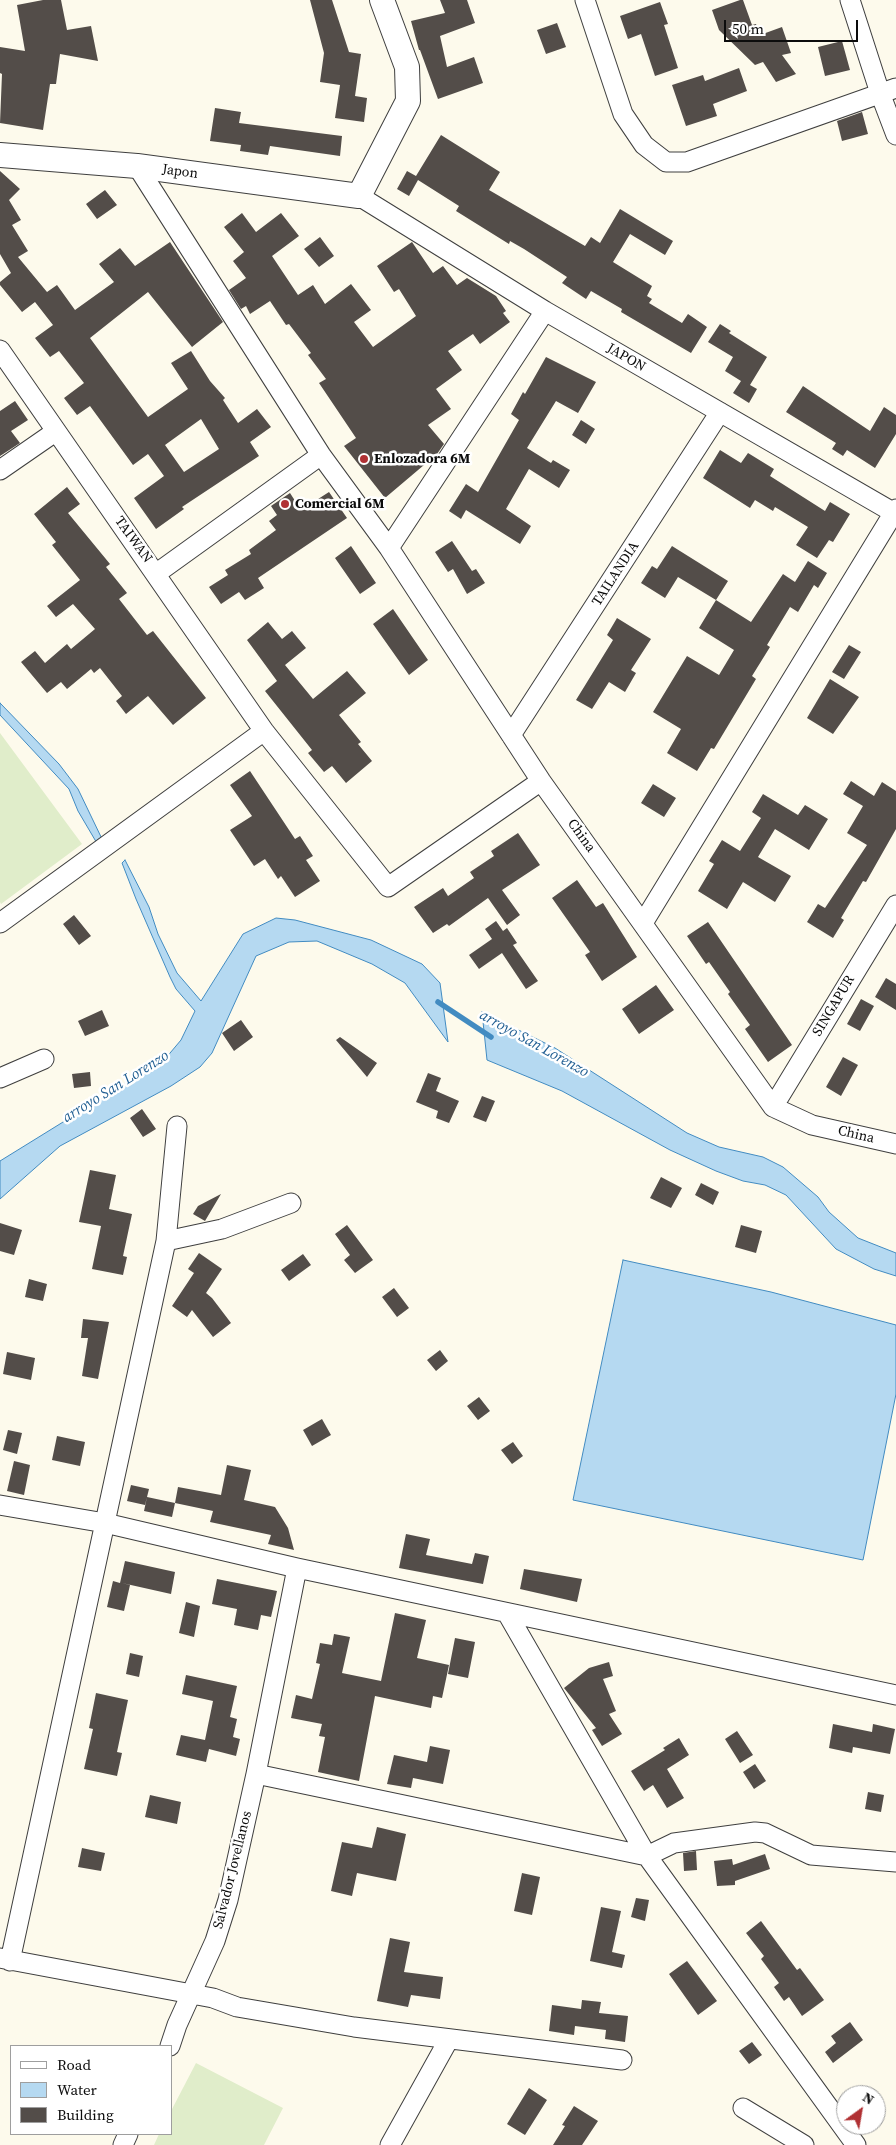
<!DOCTYPE html>
<html>
<head>
<meta charset="utf-8">
<style>
  body { margin:0 }
  #map { position:relative; width:896px; height:2145px; overflow:hidden; background:#fdfaec; font-family:"Source Serif 4",serif }
  canvas { display:block }
  .legend { position:absolute; left:10px; top:2045px; width:162px; height:90px; box-sizing:border-box; background:#fff; border:1px solid #9e9e9e; margin:0; padding:6px 9px; list-style:none; font-size:15px; color:#0c0c0c }
  .legend li { display:flex; align-items:center; gap:10px; height:25px }
  .legend b { width:25px; border:1px solid #9e9e9e }
  .north { position:absolute; left:836px; top:2085px; width:50px; height:50px; box-sizing:border-box; background:#fff; border:1px solid #9e9e9e; border-radius:50%; rotate:32deg; font-size:14px; font-weight:700; line-height:20px; text-align:center; color:#0c0c0c }
  .north::after { content:''; display:block; margin:auto; width:18px; height:22px; background:#b03033; clip-path:polygon(50% 0,100% 100%,50% 72%,0 100%) }
  .scale { position:absolute; left:724px; top:20px; width:134px; height:22px; box-sizing:border-box; border:2px solid #0c0c0c; border-top:0; padding-left:6px; font-size:15px; line-height:18px; white-space:nowrap; color:#0c0c0c; -webkit-text-stroke:4px #fff; paint-order:stroke }
</style>
</head>
<body>
<div id="map">
<canvas width="896" height="2145"></canvas>
<ul class="legend">
<li><b style="height:6px;background:#fff"></b>Road</li>
<li><b style="height:14px;background:#b5d9f1"></b>Water</li>
<li><b style="height:14px;background:#534d49"></b>Building</li>
</ul>
<div class="north">N</div>
<div class="scale">50 m</div>
</div>
<script>
const g = document.querySelector('canvas').getContext('2d');
g.lineJoin = 'round';
function fill(path, color) { g.fillStyle = color; g.fill(path, 'evenodd'); }
const shape = rows => new Path2D(rows.map(r => 'M' + r).join(''));
function stroke(path, color, width, dash) { g.strokeStyle = color; g.lineWidth = width; g.lineCap = dash ? 'butt' : 'round'; g.setLineDash(dash || []); g.stroke(path); }
function drawText(font, color, halo, rows, align = 'center') {
  g.font = font + ' "Source Serif 4",serif'; g.lineWidth = 5; g.setLineDash([]); g.textBaseline = 'middle'; g.strokeStyle = halo; g.fillStyle = color; for (const [text, x, y, turn = 0] of rows) {
    g.save(); g.translate(x, y); g.rotate((+turn || 0) * Math.PI / 180); g.textAlign = isNaN(turn) ? turn : align; if (halo) g.strokeText(text, 0, 0); g.fillText(text, 0, 0); g.restore();
  }
}
fill(shape([
  [0,733,82,844,1,904,0,902],
  [196,2063,283,2108,264,2145,154,2145,159,2134,171,2134,171,2111]
]), '#e0edca');
const water = shape([
  [0,703,59,764,78,789,103,841,98,845,78,811,69,789,0,715,0,703],
  [125,860,149,907,158,934,177,973,201,1001,243,934,276,918,295,920,371,940,422,964,440,983,448,1042,405,983,372,964,317,941,289,942,256,956,212,1053,200,1067,171,1086,60,1146,0,1199,0,1161,165,1059,181,1040,195,1011,176,989,170,977,136,899,122,863,125,860],
  [482,1012,555,1048,687,1133,719,1147,763,1157,783,1167,818,1197,829,1212,858,1238,896,1253,896,1276,874,1269,836,1249,786,1195,765,1185,743,1181,716,1171,670,1150,562,1091,487,1060,482,1012],
  [623,1260,771,1292,896,1325,896,1394,863,1560,573,1500,623,1260]
]);
fill(water, '#b5d9f1');
stroke(water, '#428bc1', 1);
stroke(shape([
  [438,1002,491,1037]
]), '#428bc1', 5.5);
fill(shape([
  [43,0,61,0,67,30,91,26,98,61,60,54,56,84,50,84,43,130,0,123,2,74,0,73,0,47,25,51,17,5],
  [310,0,332,0,349,52,361,54,355,96,367,98,364,122,335,118,340,85,320,82,324,53],
  [440,0,467,0,475,23,440,36,447,67,474,57,483,83,438,99,420,50,419,50,411,21,445,13],
  [740,0,743,0,752,25,756,24,760,35,782,27,791,53,782,55,796,74,776,82,763,62,755,65,719,30,712,10],
  [660,2,668,24,664,25,678,68,655,76,641,34,628,39,620,16],
  [557,23,566,47,546,54,537,30],
  [842,41,850,70,825,76,818,47],
  [739,68,747,91,713,104,717,116,686,126,672,85,703,75,705,81],
  [215,108,241,112,239,123,342,136,340,156,270,146,268,155,240,151,241,145,210,141],
  [862,112,868,134,842,141,837,121],
  [441,135,500,172,489,190,585,246,591,237,600,243,620,209,673,241,665,255,630,234,613,262,652,286,647,296,652,299,649,303,682,323,688,314,707,327,691,353,621,312,622,309,591,291,586,299,562,283,567,277,524,249,510,241,509,244,456,211,459,206,418,180,409,196,397,189,407,171,416,176],
  [0,171,20,189,9,200,21,220,12,225,28,251,18,257,47,292,57,285,75,310,114,282,99,264,120,248,135,266,170,242,223,322,192,347,148,292,90,338,148,417,188,389,171,363,191,351,210,381,225,398,223,400,238,423,257,409,271,427,250,442,259,456,182,507,184,509,156,529,134,498,164,476,148,454,133,465,90,406,77,415,64,398,84,383,59,351,50,357,35,338,53,325,35,302,22,312,0,285,0,282,11,273,0,254],
  [201,419,219,449,184,472,165,445],
  [105,190,117,205,97,219,86,204],
  [242,213,256,232,281,213,299,236,272,256,298,295,313,285,325,304,351,284,371,310,354,322,373,347,416,316,399,289,394,292,377,266,412,242,433,273,443,266,457,285,467,278,496,296,506,311,503,313,510,322,480,344,473,334,448,351,462,370,436,389,451,409,428,425,444,444,437,454,385,498,344,446,356,438,319,383,326,379,308,355,311,353,289,324,286,325,270,301,250,314,246,306,241,309,229,290,246,278,233,261,244,252,224,227],
  [320,237,334,256,319,267,304,249],
  [720,324,731,331,729,333,767,357,750,385,757,389,749,403,733,393,741,381,725,371,733,357,708,342],
  [546,357,596,382,578,413,556,401,527,448,551,463,553,460,570,470,559,488,529,469,506,509,531,526,520,544,466,510,461,519,449,511,466,484,478,492,519,420,511,414,523,392,525,394],
  [803,386,870,431,884,407,896,415,896,434,875,468,847,450,843,456,832,449,836,443,786,412],
  [15,401,28,420,11,431,20,443,0,456,0,411],
  [581,420,595,429,586,444,572,435],
  [720,450,741,463,748,453,774,469,770,476,825,511,830,502,850,514,833,542,829,540,817,558,796,545,808,527,775,507,773,511,755,500,750,508,703,478],
  [67,487,80,504,68,513,110,564,106,567,127,593,119,599,147,635,153,631,206,698,173,725,148,696,126,714,116,701,122,696,100,668,94,673,91,669,67,689,61,682,47,693,21,662,35,651,45,663,67,644,71,649,95,629,73,604,56,617,47,606,80,580,52,545,56,542,34,514],
  [329,492,347,518,258,578,264,588,245,600,239,592,221,604,209,587,228,575,225,570,251,554,249,550,276,530,269,521,277,515,271,506,290,493,301,510],
  [452,541,472,571,476,569,485,583,467,594,453,569,448,572,435,552],
  [351,546,376,583,360,594,335,558],
  [672,546,728,581,716,600,678,577,665,598,641,583,652,566,657,569],
  [808,561,827,573,818,588,814,585,798,612,790,607,767,645,770,647,752,676,756,679,714,749,711,748,697,771,667,753,681,729,653,712,687,656,719,675,734,650,699,628,716,600,751,622,783,574,795,582],
  [393,609,428,660,409,675,373,624],
  [617,618,651,639,631,670,636,673,625,692,609,682,592,709,576,700,613,640,607,635],
  [268,622,282,639,292,631,306,648,285,665,313,699,347,671,366,693,339,715,361,742,358,744,372,761,346,783,332,766,324,772,308,753,312,750,265,691,277,681,247,640],
  [849,645,861,652,844,679,832,672],
  [830,679,859,697,833,734,807,718],
  [250,771,295,839,300,836,313,856,306,860,320,881,295,897,281,876,278,879,265,859,254,866,230,830,252,816,230,785],
  [851,781,874,796,882,782,896,791,896,829,866,882,863,881,841,918,844,920,833,938,807,922,818,904,825,908,867,845,847,833,863,806,843,794],
  [653,784,676,798,664,817,641,803],
  [763,794,798,815,805,805,828,819,809,850,775,829,758,857,791,876,775,902,743,882,727,909,698,891,714,864,709,861,722,840,740,851,761,818,752,812],
  [518,833,540,865,502,890,520,915,507,925,488,898,449,926,447,924,433,933,414,907,443,888,448,896,474,878,470,872,494,856,491,851],
  [577,880,596,907,603,903,637,957,602,981,585,955,590,952,552,898],
  [74,915,91,936,79,945,63,924],
  [496,921,503,931,507,928,517,943,513,945,538,981,526,989,502,953,479,969,469,955,492,939,485,929],
  [708,922,792,1045,768,1062,745,1029,750,1025,728,994,730,992,709,962,706,964,687,936],
  [886,978,896,984,896,1010,875,997],
  [656,985,674,1010,639,1034,622,1009],
  [861,999,874,1006,860,1031,847,1024],
  [102,1010,109,1026,85,1036,78,1021],
  [241,1020,253,1037,234,1051,222,1033],
  [340,1037,377,1063,367,1077,336,1040],
  [843,1057,858,1065,841,1096,826,1087],
  [90,1072,91,1086,74,1088,72,1074],
  [428,1073,441,1078,436,1091,459,1101,449,1123,436,1118,438,1111,416,1102],
  [482,1096,495,1101,486,1122,473,1117],
  [142,1109,156,1129,143,1137,130,1118],
  [90,1170,116,1175,109,1209,132,1214,123,1256,127,1257,123,1275,92,1269,101,1226,79,1222],
  [661,1177,682,1188,671,1208,650,1198],
  [701,1183,719,1192,713,1205,695,1195],
  [221,1194,205,1221,193,1214,198,1206],
  [0,1223,22,1230,14,1255,0,1251],
  [347,1225,373,1260,355,1273,344,1260,350,1255,335,1234],
  [741,1225,762,1231,756,1253,735,1247],
  [199,1253,222,1269,206,1293,212,1298,231,1323,213,1337,192,1310,187,1317,172,1306,194,1273,188,1269],
  [303,1254,311,1265,289,1281,281,1270],
  [29,1279,47,1284,43,1301,25,1297],
  [394,1288,409,1308,397,1317,382,1297],
  [83,1319,109,1322,98,1379,82,1376,88,1338,81,1338],
  [440,1350,448,1361,436,1371,427,1360],
  [7,1352,35,1358,31,1380,3,1374],
  [479,1397,490,1411,478,1420,467,1406],
  [322,1419,331,1435,312,1446,303,1430],
  [8,1430,22,1433,17,1454,3,1450],
  [57,1436,85,1442,80,1466,52,1460],
  [513,1442,523,1456,512,1464,501,1450],
  [14,1461,30,1465,24,1495,7,1491],
  [227,1465,251,1470,244,1500,275,1507,288,1528,294,1550,268,1544,271,1535,210,1522,213,1511,175,1503,178,1487,221,1495],
  [131,1485,149,1489,145,1505,127,1501],
  [147,1497,175,1503,172,1517,144,1511],
  [406,1534,430,1539,426,1555,472,1564,475,1553,489,1556,483,1584,399,1568],
  [125,1561,175,1572,171,1594,122,1583,130,1585,124,1611,107,1607,113,1581,120,1583],
  [524,1569,582,1579,577,1602,520,1589],
  [217,1579,277,1591,271,1617,261,1615,258,1630,234,1625,237,1609,212,1604],
  [186,1602,200,1606,194,1637,179,1633],
  [395,1613,426,1620,417,1658,449,1665,442,1698,433,1696,431,1708,375,1696,359,1781,318,1772,325,1737,319,1736,322,1724,291,1718,296,1695,312,1699,320,1664,316,1663,320,1643,332,1645,334,1634,350,1637,342,1673,381,1681],
  [455,1638,475,1642,468,1678,448,1674],
  [130,1653,143,1656,139,1677,126,1674],
  [609,1662,613,1676,603,1679,616,1711,609,1714,622,1734,602,1746,592,1730,596,1728,564,1688,589,1668],
  [186,1675,237,1686,230,1717,237,1719,233,1737,240,1739,236,1756,209,1749,206,1762,176,1755,181,1735,205,1740,213,1701,182,1694],
  [96,1693,128,1700,117,1752,122,1753,117,1776,84,1769,93,1729,89,1728],
  [833,1724,872,1732,873,1724,895,1729,890,1754,853,1747,852,1753,829,1748],
  [737,1731,753,1755,740,1763,725,1739],
  [679,1738,689,1755,667,1769,684,1798,667,1808,653,1785,644,1791,631,1771,665,1750,663,1748],
  [430,1746,450,1750,443,1784,413,1778,411,1788,387,1784,394,1755,427,1762],
  [755,1764,766,1781,754,1789,743,1772],
  [868,1792,884,1795,881,1812,865,1809],
  [150,1795,181,1802,177,1824,145,1817],
  [377,1827,406,1834,396,1881,357,1873,352,1896,331,1891,342,1842,372,1848],
  [82,1848,105,1853,101,1871,78,1867],
  [696,1851,697,1870,684,1871,683,1853],
  [765,1854,770,1869,735,1881,735,1885,717,1886,714,1861,732,1859,733,1865],
  [522,1873,540,1877,532,1915,514,1911],
  [636,1898,649,1900,645,1921,631,1917],
  [601,1907,621,1911,612,1952,625,1955,622,1968,590,1961],
  [761,1921,797,1970,800,1968,824,2000,802,2016,789,1997,784,2001,774,1987,779,1983,761,1959,764,1956,746,1933],
  [390,1938,410,1942,404,1972,443,1977,440,1999,411,1995,408,2007,377,2001],
  [687,1961,717,2001,698,2015,669,1974],
  [582,2000,601,2002,599,2013,628,2016,625,2042,605,2039,606,2030,575,2026,574,2035,549,2031,552,2005,581,2009],
  [850,2022,863,2040,833,2063,825,2052,836,2043,831,2036],
  [752,2042,762,2055,749,2064,739,2051],
  [529,2088,547,2100,525,2135,507,2124],
  [574,2106,598,2121,582,2145,553,2145,565,2126,562,2125]
]), '#534d49');
const minor = shape([
  [585,0,623,114,644,145,666,162,687,162,896,88],
  [850,0,880,93,896,135],
  [137,166,321,455,389,548,541,781,773,1107,812,1125,896,1144],
  [359,196,545,311,896,514],
  [0,350,264,731,388,887,541,781],
  [0,470,55,432],
  [389,548,545,311],
  [157,573,321,455],
  [511,735,720,412],
  [0,923,264,731],
  [643,923,896,509],
  [0,1078,44,1059],
  [773,1107,896,905],
  [166,1241,222,1229,291,1203],
  [0,1505,105,1523,297,1568,896,1695],
  [507,1613,647,1856,856,2145],
  [256,1774,647,1856,674,1843,755,1832,765,1833,811,1855,896,1862],
  [0,1958,213,1998,237,2007,354,2027,622,2060],
  [10,1961,166,1241,177,1126],
  [170,2046,177,2025,215,1941,228,1900,256,1774,297,1568],
  [743,2108,804,2145],
  [123,2145,128,2134],
  [390,2145,449,2039]
]);
const tertiary = shape([
  [0,155,137,166,359,196,408,101,407,67,382,0]
]);
stroke(minor, '#3f3f3f', 21);
stroke(tertiary, '#3f3f3f', 26);
stroke(minor, '#fff', 19);
stroke(tertiary, '#fff', 24);
for (const [x, y, r, color] of [
  [364,459,5,"#b03033"],
  [285,504,5,"#b03033"]
]) { const dot = new Path2D(); dot.arc(x, y, r, 0, 2 * Math.PI); g.fillStyle = color; g.fill(dot); stroke(dot, '#fff', 2); }
drawText('14px', '#0c0c0c', '#fff', [
  ["Japon",180,172,8],
  ["JAPON",626,358,30],
  ["TAIWAN",133,540,54],
  ["TAILANDIA",616,574,-57],
  ["China",581,836,54],
  ["SINGAPUR",834,1006,-59],
  ["China",856,1135,13],
  ["Salvador Jovellanos",233,1870,-76]
]);
drawText('bold 14px', '#0c0c0c', '#fff', [
  ["Enlozadora 6M",374,459],
  ["Comercial 6M",295,504]
], 'left');
drawText('italic 15px', '#205e92', '#fff', [
  ["arroyo San Lorenzo",534,1044,29],
  ["arroyo San Lorenzo",116,1087,-32]
]);
</script>
</body>
</html>
